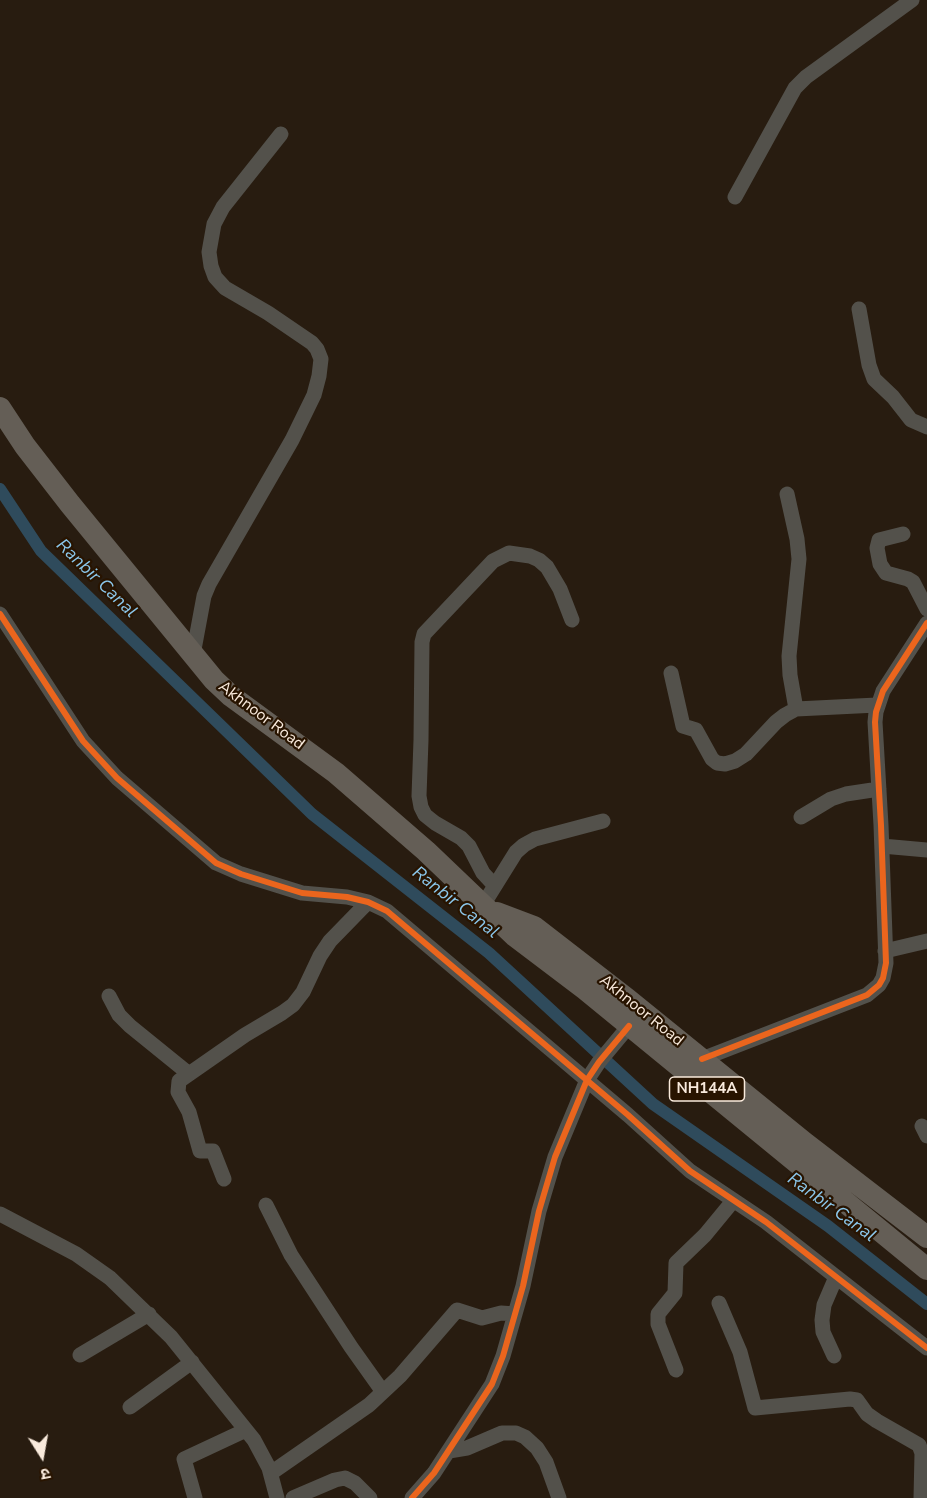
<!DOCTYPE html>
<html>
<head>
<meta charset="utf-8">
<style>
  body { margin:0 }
  #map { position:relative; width:927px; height:1498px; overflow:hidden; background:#281c10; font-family:"Nunito Sans","Noto Sans Devanagari",sans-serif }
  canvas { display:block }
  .north { position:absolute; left:12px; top:1426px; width:60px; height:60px; -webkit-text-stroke:4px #281400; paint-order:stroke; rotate:169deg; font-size:16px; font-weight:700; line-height:24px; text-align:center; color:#f9eadc }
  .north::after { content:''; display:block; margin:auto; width:21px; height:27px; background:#f9eadc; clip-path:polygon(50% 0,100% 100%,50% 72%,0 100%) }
</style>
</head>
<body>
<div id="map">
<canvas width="927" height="1498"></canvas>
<div class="north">उ</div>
</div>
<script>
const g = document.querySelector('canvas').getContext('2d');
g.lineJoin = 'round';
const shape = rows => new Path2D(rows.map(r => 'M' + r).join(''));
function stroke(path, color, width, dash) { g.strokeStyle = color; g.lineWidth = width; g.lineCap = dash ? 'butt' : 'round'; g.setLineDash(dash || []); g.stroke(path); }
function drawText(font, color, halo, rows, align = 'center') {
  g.font = font + ' "Nunito Sans",sans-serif'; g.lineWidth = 4.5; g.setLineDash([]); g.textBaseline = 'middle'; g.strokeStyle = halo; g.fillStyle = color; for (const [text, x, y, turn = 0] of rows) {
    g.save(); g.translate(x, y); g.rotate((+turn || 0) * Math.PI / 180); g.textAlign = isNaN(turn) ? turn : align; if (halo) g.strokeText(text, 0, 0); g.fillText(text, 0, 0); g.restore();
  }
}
stroke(shape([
  [0,489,41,551,312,814,489,953,653,1104,828,1226,927,1304]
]), '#2f4b5c', 12);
stroke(shape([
  [735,197,795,88,806,77,912,0],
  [859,309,869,365,874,379,893,397,911,420,927,427],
  [787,494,797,539,799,559,789,656,790,675,796,709],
  [903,534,879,540,877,548,880,564,886,573,908,579,913,582,927,609],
  [0,614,83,741,117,778,216,863,241,874,302,893,347,897,368,902,387,911,628,1115,690,1171,766,1222,927,1348],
  [193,655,204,596,209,584,292,440,314,395,319,376,321,359,317,349,312,343,268,313,225,288,215,277,211,266,209,252,214,224,223,207,281,134],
  [671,673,683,726,696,730,712,759,717,763,725,764,735,761,746,754,776,722,785,715,796,709,877,705],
  [801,817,831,799,846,794,879,789],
  [882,846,927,850],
  [495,886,483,873,469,846,461,838,435,823,425,815,421,807,419,796,421,740,422,642,424,634,493,561,509,553,530,556,539,560,547,567,560,589,572,620],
  [483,905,516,852,524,845,535,839,603,821],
  [885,951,927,941],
  [109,996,119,1015,130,1026,188,1073],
  [702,1059,867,995,879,985,883,978,886,963,881,825,875,722,876,712,883,691,927,623],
  [922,1126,927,1136],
  [224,1179,213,1151,200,1151,189,1112,178,1092,179,1081,245,1035,282,1013,293,1005,303,992,320,956,330,941,368,902],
  [266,1205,291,1255,351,1347,383,1392],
  [0,1214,76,1254,110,1278,171,1337,254,1440,269,1468,277,1498],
  [719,1303,740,1352,755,1408,850,1399,857,1400,867,1414,877,1421,919,1445,922,1453,921,1498],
  [80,1355,149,1314],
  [834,1356,823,1332,822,1320,824,1305,836,1277],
  [676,1370,658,1324,658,1314,675,1293,676,1263,705,1235,733,1201],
  [130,1407,192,1362],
  [449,1451,467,1448,502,1433,516,1433,525,1437,537,1448,546,1462,559,1498],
  [271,1473,369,1405,400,1376,457,1310,482,1318,501,1313,515,1314],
  [195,1498,184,1459,246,1430],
  [293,1498,335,1480,345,1478,355,1483,370,1498],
  [412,1498,434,1473,492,1384,503,1356,523,1286,539,1211,555,1157,587,1080,599,1062,629,1026]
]), '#53514b', 15);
stroke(shape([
  [0,408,25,446,70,504,214,680,231,696,336,773,426,851,515,936,585,989,927,1269],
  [497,913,534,927,627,999,806,1144,927,1237]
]), '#645e56', 22);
stroke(shape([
  [0,614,83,741,117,778,216,863,241,874,302,893,347,897,368,902,387,911,628,1115,690,1171,766,1222,927,1348],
  [702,1059,867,995,879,985,883,978,886,963,881,825,875,722,876,712,883,691,927,623],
  [412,1498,434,1473,492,1384,503,1356,523,1286,539,1211,555,1157,587,1080,599,1062,629,1026]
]), '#eb651d', 6);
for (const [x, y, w] of [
  [707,1089,75]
]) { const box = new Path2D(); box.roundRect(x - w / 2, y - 12, w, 24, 4.5); g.fillStyle = '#281400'; g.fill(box); stroke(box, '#f9eadc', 1.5); }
drawText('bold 15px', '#f9eadc', null, [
  ["NH144A",707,1089]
]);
drawText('16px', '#f9eadc', '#281400', [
  ["Akhnoor Road",261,716,37],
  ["Akhnoor Road",641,1011,39]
]);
drawText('italic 18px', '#8bc7eb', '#281400', [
  ["Ranbir Canal",96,579,44],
  ["Ranbir Canal",455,903,38],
  ["Ranbir Canal",831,1208,36]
]);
</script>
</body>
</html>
